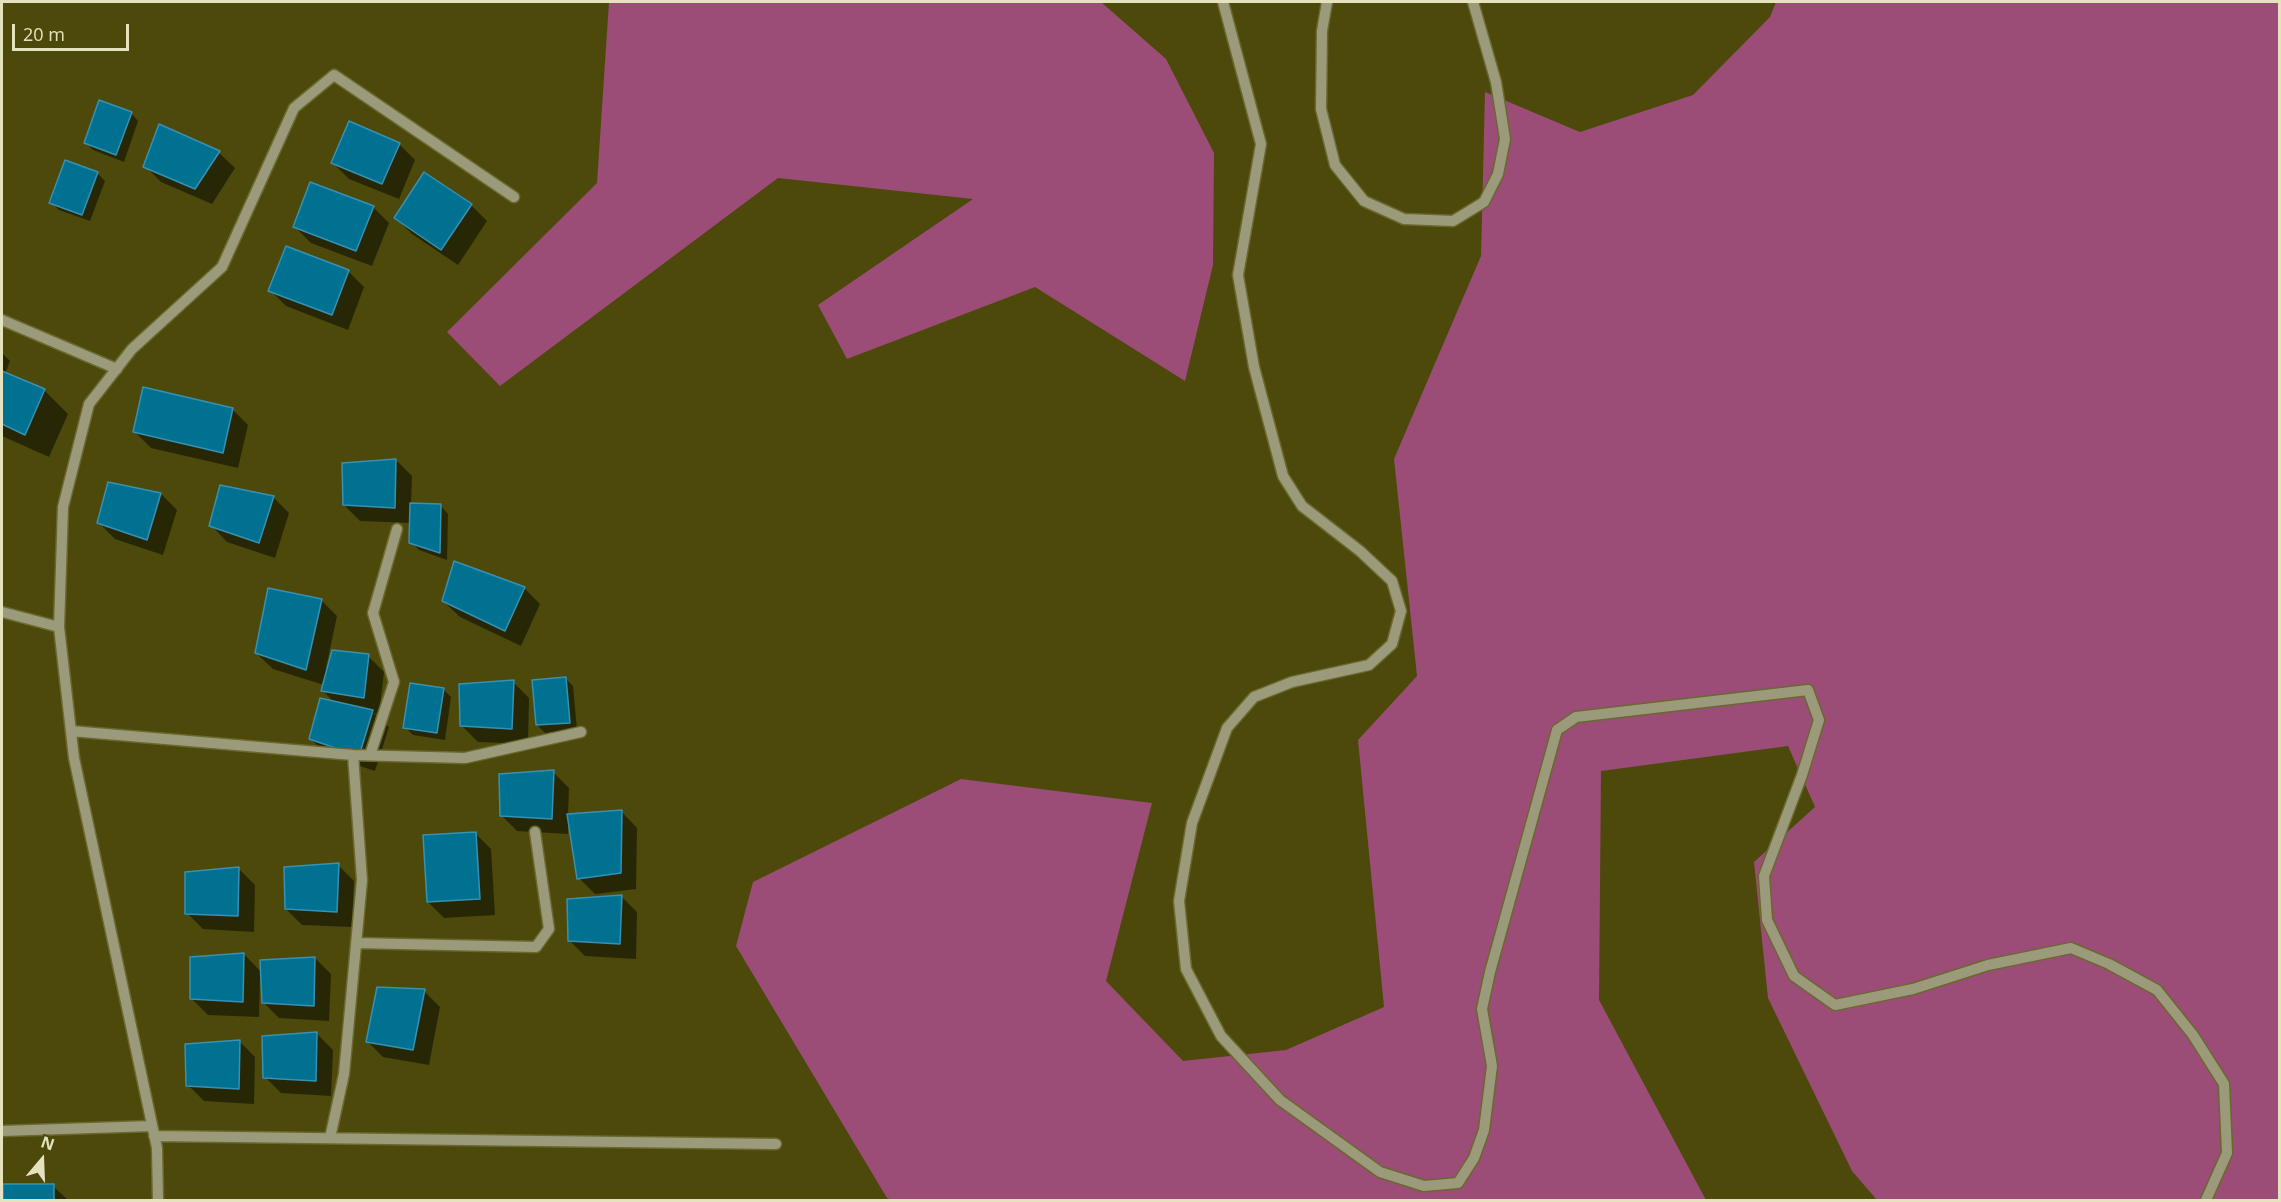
<!DOCTYPE html>
<html>
<head>
<meta charset="utf-8">
<style>
  body { margin:0 }
  #map { position:relative; width:2281px; height:1202px; overflow:hidden; background:#4c490b; font-family:"Open Sans",sans-serif }
  canvas { display:block }
  .frame { position:absolute; inset:0; border:3px solid #e4e3be; pointer-events:none }
  .north { position:absolute; left:12px; top:1130px; width:60px; height:60px; -webkit-text-stroke:4px #4c490b; paint-order:stroke; rotate:19deg; font-size:16px; font-weight:700; line-height:24px; text-align:center; color:#e4e3be }
  .north::after { content:''; display:block; margin:auto; width:21px; height:27px; background:#e4e3be; clip-path:polygon(50% 0,100% 100%,50% 72%,0 100%) }
  .scale { position:absolute; left:12px; top:24px; width:117px; height:27px; box-sizing:border-box; border:3px solid #e4e3be; border-top:0; padding-left:8px; font-size:18px; line-height:21px; white-space:nowrap; color:#e4e3be; -webkit-text-stroke:4px #4c490b; paint-order:stroke }
</style>
</head>
<body>
<div id="map">
<canvas width="2281" height="1202"></canvas>
<div class="frame"></div>
<div class="north">N</div>
<div class="scale">20 m</div>
</div>
<script>
const g = document.querySelector('canvas').getContext('2d');
g.lineJoin = 'round';
function fill(path, color) { g.fillStyle = color; g.fill(path, 'evenodd'); }
const shape = rows => new Path2D(rows.map(r => 'M' + r).join(''));
function stroke(path, color, width, dash) { g.strokeStyle = color; g.lineWidth = width; g.lineCap = dash ? 'butt' : 'round'; g.setLineDash(dash || []); g.stroke(path); }
fill(shape([
  [609,2,1101,2,1166,59,1214,153,1213,265,1185,381,1035,287,847,359,818,305,973,199,778,178,500,386,447,332,597,183],
  [1776,2,2279,2,2279,1200,1877,1200,1852,1171,1768,998,1754,862,1815,807,1788,746,1601,771,1599,1000,1706,1200,892,1200,887,1198,736,946,753,882,961,779,1152,803,1106,981,1183,1061,1286,1050,1384,1007,1358,740,1417,676,1394,459,1481,256,1485,92,1580,132,1693,95,1770,17]
]), '#9b4d78');
fill(shape([
  [131,113,138,121,124,162,93,150,85,142],
  [160,126,219,153,235,168,212,204,161,182,145,166],
  [399,144,415,160,399,199,349,179,333,163],
  [97,173,105,181,90,221,59,210,51,202],
  [471,205,487,221,458,265,412,234,396,218],
  [373,207,389,223,372,266,311,243,295,227],
  [348,271,364,287,348,330,286,306,270,290],
  [2,353,10,361,5,374,44,390,68,414,49,457,2,436],
  [232,409,248,425,238,468,151,448,135,432],
  [396,460,412,476,411,505,441,506,448,514,447,560,419,550,411,542,411,523,360,521,344,505],
  [109,484,161,494,177,510,163,555,115,539,98,522],
  [273,497,289,513,275,558,227,542,211,525],
  [524,588,540,604,521,646,460,617,443,601],
  [321,600,337,616,326,668,368,656,384,672,379,714,374,713,389,727,375,771,327,755,311,739,335,703,323,691,324,685,273,669,256,653],
  [565,678,573,686,577,730,545,733,537,725],
  [513,682,529,698,528,744,478,742,462,726],
  [443,689,451,697,445,740,413,735,405,727],
  [553,772,569,788,568,815,621,811,637,828,636,889,595,894,579,878,568,819,568,834,517,831,501,815],
  [475,833,491,849,495,915,444,918,428,902],
  [338,865,354,881,352,927,302,925,286,909],
  [239,869,255,885,254,932,203,929,187,913],
  [621,896,637,912,636,959,585,956,569,940],
  [244,954,262,973,315,958,331,974,329,1021,279,1018,263,1002,262,975,260,975,259,1017,208,1015,192,999],
  [424,991,440,1007,429,1065,383,1057,367,1041],
  [317,1034,333,1050,331,1096,281,1093,265,1077],
  [239,1041,255,1057,254,1104,204,1101,188,1085],
  [5,1185,53,1186,68,1200,5,1200]
]), '#0007');
const building = shape([
  [99,100,132,112,116,155,84,143,99,100],
  [349,121,400,143,382,184,331,163,349,121],
  [159,124,220,151,195,189,143,167,159,124],
  [65,160,98,172,82,215,49,203,65,160],
  [424,172,472,204,441,250,394,218,424,172],
  [310,182,374,206,356,251,293,227,310,182],
  [286,246,349,270,332,315,268,291,286,246],
  [2,371,45,389,25,435,2,424,2,371],
  [143,387,233,408,223,453,133,432,143,387],
  [396,459,395,508,343,505,342,463,396,459],
  [108,482,161,493,147,540,97,523,108,482],
  [220,485,274,496,259,543,209,526,220,485],
  [410,503,441,504,440,553,409,543,410,503],
  [454,561,525,587,505,631,442,601,454,561],
  [268,588,322,599,306,670,255,653,268,588],
  [332,650,369,654,364,698,321,691,332,650],
  [566,677,570,723,536,725,532,680,566,677],
  [514,680,512,729,460,726,459,684,514,680],
  [410,683,444,688,437,733,403,728,410,683],
  [320,698,373,710,359,756,309,739,320,698],
  [554,770,552,819,500,816,499,774,554,770],
  [622,810,621,873,577,879,567,814,622,810],
  [476,832,480,899,427,902,423,835,476,832],
  [339,863,337,912,285,909,284,867,339,863],
  [239,867,238,916,185,914,185,872,239,867],
  [622,895,620,944,568,941,567,899,622,895],
  [244,953,243,1002,190,999,190,957,244,953],
  [315,957,314,1006,262,1003,260,960,315,957],
  [377,987,425,989,413,1050,366,1042,377,987],
  [317,1032,316,1081,263,1078,262,1036,317,1032],
  [240,1040,239,1089,186,1086,185,1044,240,1040],
  [3,1184,54,1184,54,1200,3,1200,3,1184]
]);
fill(building, '#017192');
stroke(building, '#3791b3', 1.5);
const minor = shape([
  [1223,2,1261,144,1238,275,1254,367,1283,476,1302,506,1360,551,1392,581,1401,611,1392,644,1369,665,1292,682,1254,697,1227,728,1192,823,1179,901,1186,969,1221,1036,1280,1100,1380,1172,1424,1186,1458,1183,1474,1158,1484,1130,1492,1066,1482,1009,1490,972,1557,730,1576,717,1808,690,1819,720,1802,775,1764,876,1767,920,1794,976,1835,1005,1913,989,1988,965,2071,948,2109,964,2157,990,2193,1035,2224,1084,2227,1153,2206,1200],
  [1327,2,1322,31,1321,109,1335,165,1364,201,1404,219,1453,221,1484,202,1498,174,1505,139,1496,82,1473,2],
  [2,320,117,369],
  [2,612,59,627],
  [71,731,353,755,465,758,581,732],
  [370,755,394,682,373,613,397,529],
  [356,943,536,947,549,929,535,832],
  [2,1131,152,1126],
  [154,1136,776,1144],
  [330,1138,344,1074,362,880,353,755],
  [158,1200,157,1148,74,758,59,627,63,507,89,404,132,349,222,267,294,108,334,75,514,197]
]);
stroke(minor, '#6a682f', 13);
stroke(minor, '#9b9b7b', 10);
</script>
</body>
</html>
